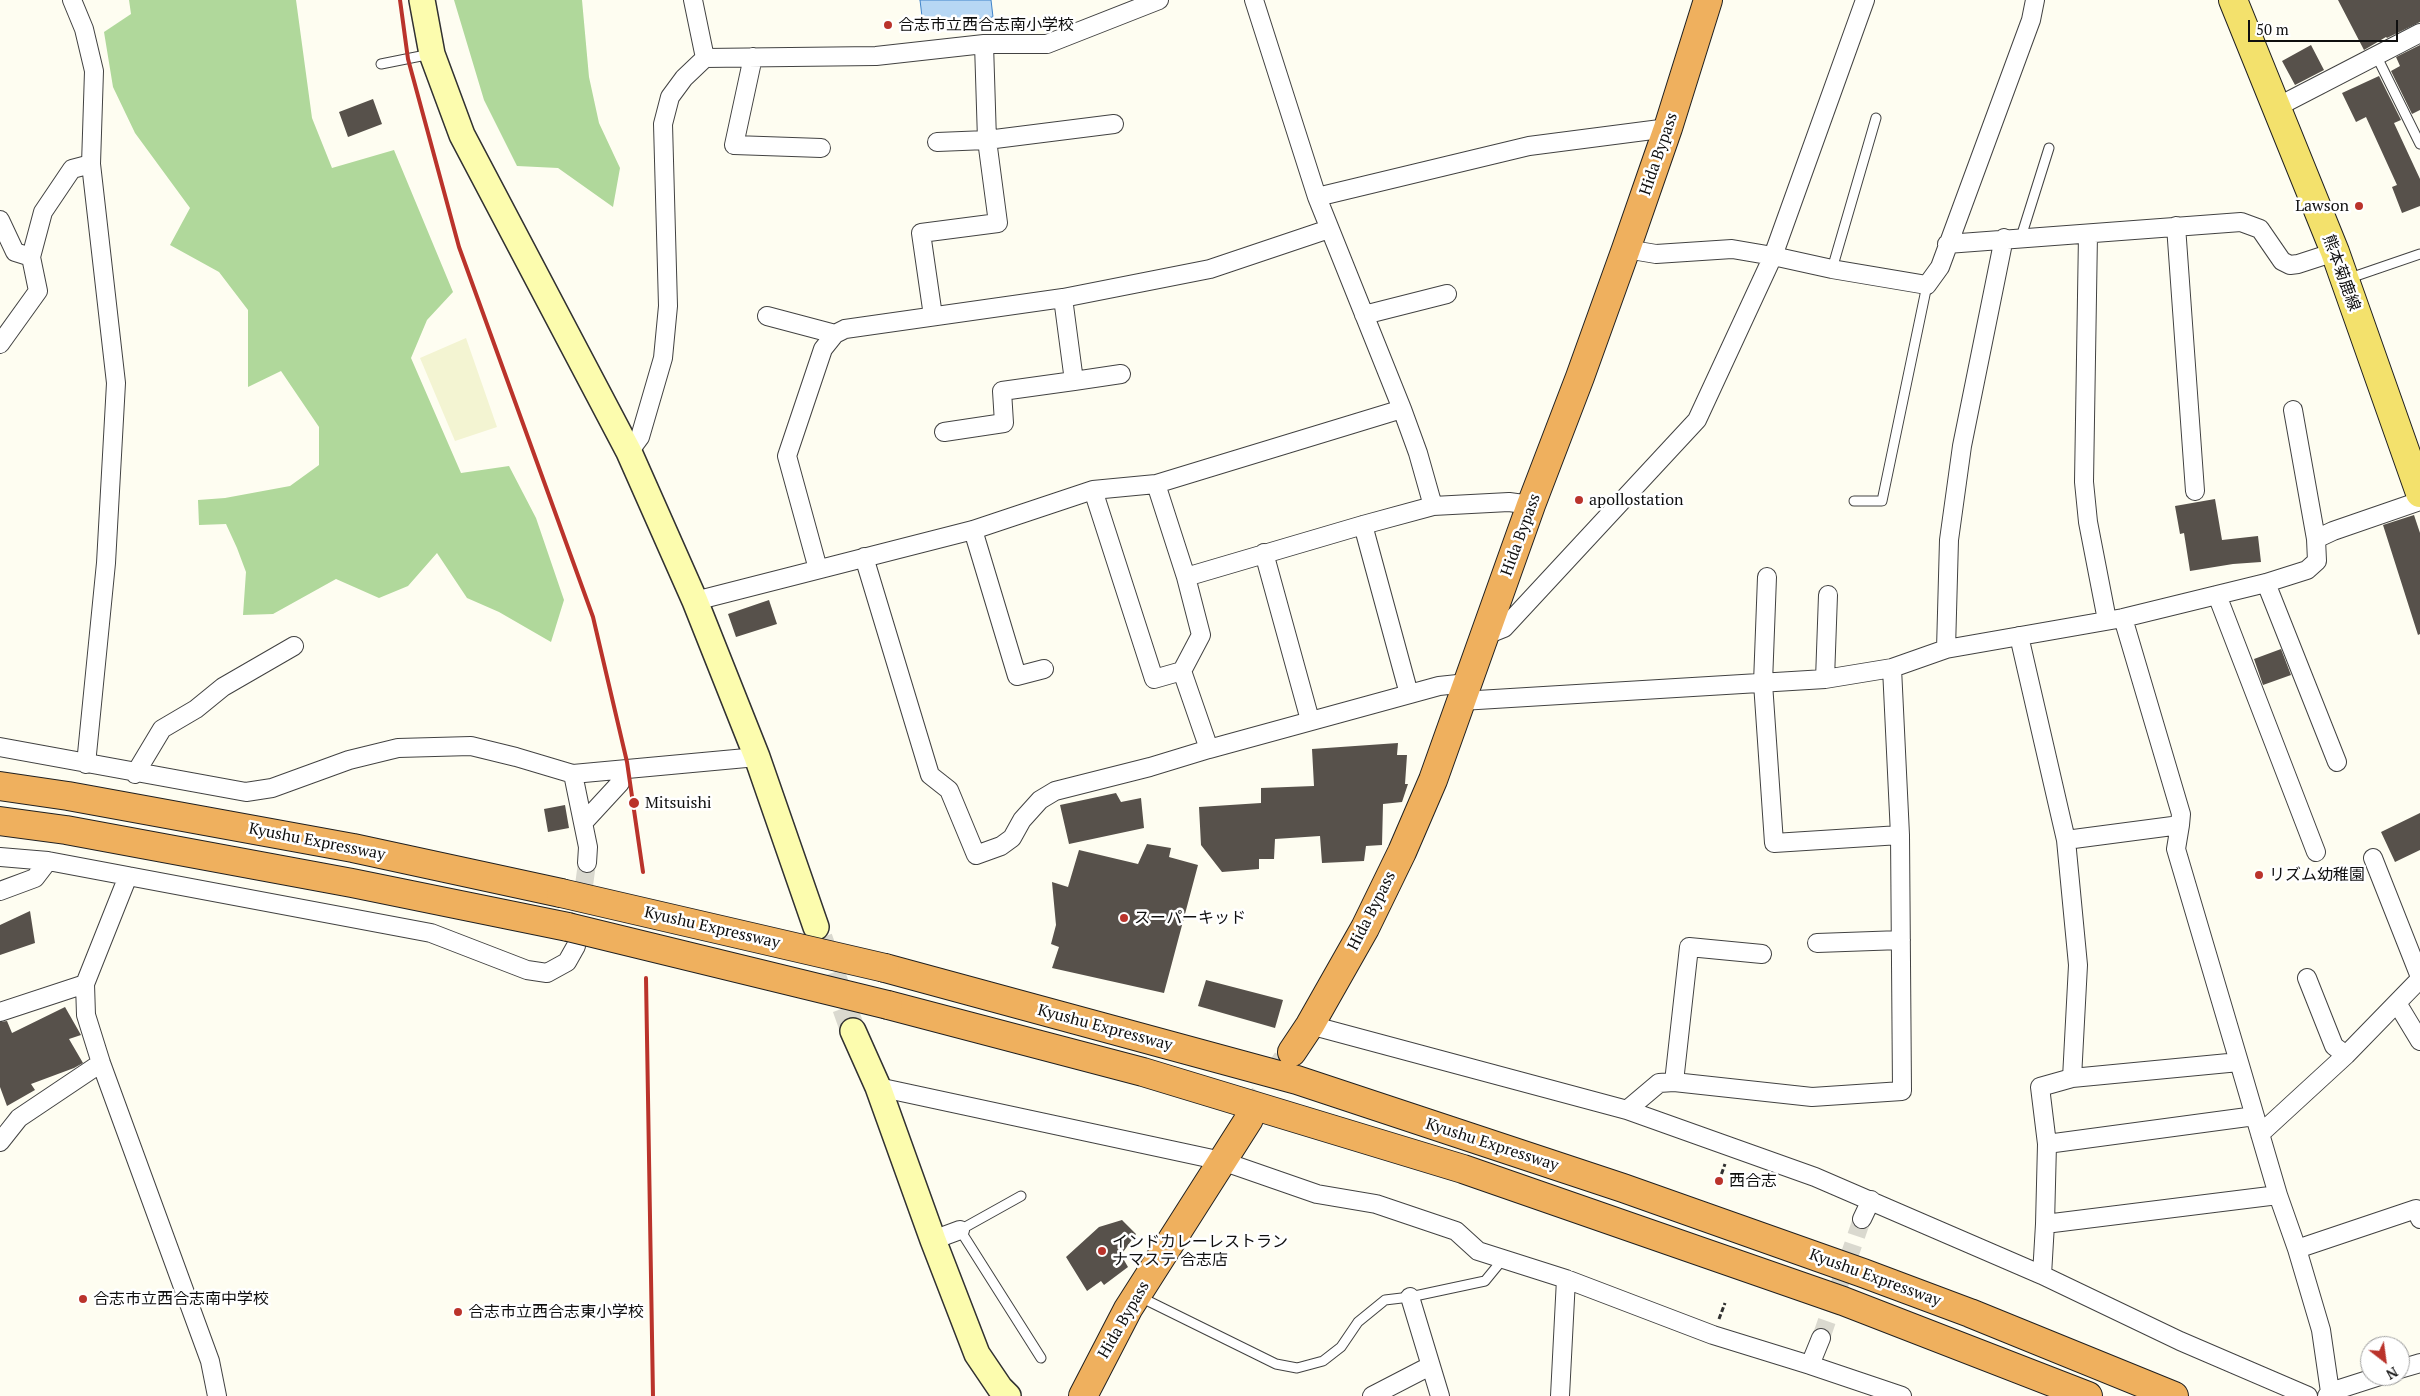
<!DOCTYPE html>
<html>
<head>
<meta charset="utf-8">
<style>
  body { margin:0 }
  #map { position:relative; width:2420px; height:1396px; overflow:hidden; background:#fefdf1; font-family:"PT Serif",serif }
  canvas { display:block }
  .north { position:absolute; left:2360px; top:1336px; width:50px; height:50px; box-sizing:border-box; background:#fff; border:1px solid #9f9f9f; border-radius:50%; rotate:150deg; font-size:14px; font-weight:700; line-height:20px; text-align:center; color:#0f0f0f }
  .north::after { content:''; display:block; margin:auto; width:18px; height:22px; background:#ba332b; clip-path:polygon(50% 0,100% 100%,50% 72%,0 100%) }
  .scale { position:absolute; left:2248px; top:20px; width:150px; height:22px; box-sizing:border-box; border:2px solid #0f0f0f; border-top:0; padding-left:6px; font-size:15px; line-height:18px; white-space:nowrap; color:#0f0f0f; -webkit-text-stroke:4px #fff; paint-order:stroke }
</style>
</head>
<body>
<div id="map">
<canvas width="2420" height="1396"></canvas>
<div class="north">N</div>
<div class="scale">50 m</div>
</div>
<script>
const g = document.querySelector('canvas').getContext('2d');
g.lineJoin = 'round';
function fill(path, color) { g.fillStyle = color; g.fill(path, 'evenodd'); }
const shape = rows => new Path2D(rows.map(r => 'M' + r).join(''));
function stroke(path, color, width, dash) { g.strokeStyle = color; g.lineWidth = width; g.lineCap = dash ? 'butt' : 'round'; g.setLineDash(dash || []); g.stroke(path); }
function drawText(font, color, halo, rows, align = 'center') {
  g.font = font + ' "PT Serif","Noto Sans JP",serif'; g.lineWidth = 5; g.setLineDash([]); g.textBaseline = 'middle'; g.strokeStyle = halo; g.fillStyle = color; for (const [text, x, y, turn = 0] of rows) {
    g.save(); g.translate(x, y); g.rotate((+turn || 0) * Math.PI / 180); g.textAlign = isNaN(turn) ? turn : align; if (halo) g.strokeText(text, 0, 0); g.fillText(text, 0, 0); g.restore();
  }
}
fill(shape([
  [466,338,497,427,455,441,420,358]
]), '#f3f4d2');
fill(shape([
  [129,0,296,0,312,118,332,168,394,150,453,292,427,320,411,358,461,473,509,466,536,518,564,600,551,642,499,612,467,598,437,553,408,586,379,598,336,579,273,614,243,615,246,572,237,548,226,524,199,525,198,500,225,498,290,486,319,465,319,427,281,371,248,387,248,310,219,272,170,245,190,208,135,133,113,87,104,32,131,14],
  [454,0,582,0,589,77,599,123,620,168,613,207,558,168,517,166,484,100]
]), '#b0d89b');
const water = shape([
  [920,0,991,0,993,17,923,25,920,0]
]);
fill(water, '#b7d7f4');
stroke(water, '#4184c9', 1);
fill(shape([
  [2338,0,2420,0,2420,22,2387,38,2386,37,2364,50],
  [2311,45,2324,70,2295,85,2282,61],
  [2420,45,2420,110,2412,114,2391,71,2400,66,2396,57],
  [2379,76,2401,120,2394,123,2420,179,2420,206,2402,213,2392,187,2397,185,2366,117,2356,122,2342,93],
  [373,99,382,124,348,137,339,112],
  [2215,499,2222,540,2258,536,2261,562,2233,564,2190,571,2184,533,2180,534,2175,506],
  [2414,515,2420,533,2420,634,2418,635,2383,525],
  [769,600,777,624,736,637,728,614],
  [2281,649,2291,675,2263,685,2254,659],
  [1398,743,1397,755,1407,755,1405,784,1408,784,1402,802,1383,804,1382,845,1366,846,1364,861,1322,863,1320,836,1275,839,1274,859,1259,859,1259,869,1222,872,1201,845,1199,807,1261,803,1261,788,1314,786,1312,749],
  [1116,793,1121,802,1141,798,1144,828,1069,844,1060,805],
  [565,805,569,828,548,832,544,809],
  [2420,813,2420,850,2395,862,2381,832],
  [1147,844,1171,848,1169,857,1198,865,1164,993,1052,968,1059,947,1051,944,1056,925,1052,882,1068,887,1079,850,1138,864],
  [30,911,35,943,0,955,0,925],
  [1206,980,1283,1000,1275,1028,1198,1006],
  [65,1007,81,1035,69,1039,83,1063,74,1068,31,1084,35,1090,7,1106,0,1087,0,1022,7,1021,12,1033],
  [1122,1220,1136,1234,1121,1255,1128,1267,1104,1285,1101,1281,1087,1291,1066,1257,1099,1227]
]), '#57514b');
stroke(shape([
  [577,938,587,863],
  [1821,1338,1862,1219]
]), '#dad9cf', 18, [18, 9]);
stroke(shape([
  [820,938,853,1031]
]), '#dad9cf', 25, [25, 12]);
stroke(shape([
  [1249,1119,1290,1055]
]), '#dad9cf', 28, [28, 14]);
const lane = shape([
  [2376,55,2420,144],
  [381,64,431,54],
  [2021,237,2049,148],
  [1832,269,1876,118],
  [2347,279,2420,254],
  [1854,501,1882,501,1927,285],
  [1021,1196,960,1230,1041,1358],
  [1138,1296,1276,1364,1297,1368,1323,1361,1341,1347,1358,1322,1385,1300,1410,1297,1485,1281,1503,1259]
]);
const street = shape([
  [72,0,84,29,94,71,91,164,116,383,106,563,86,764],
  [693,0,705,58],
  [1254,0,1317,197,1402,409,1418,453,1433,506,1509,502,1531,505],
  [1865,0,1773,256,1832,269,1927,285,1940,267,2031,20,2035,0],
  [753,57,734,145,821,148],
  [2277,107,2420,33],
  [937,142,987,140,1114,124],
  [1317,197,1529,146,1668,128],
  [0,220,15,252,31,257],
  [2176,226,2195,491],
  [2088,234,2084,482,2088,522,2107,620],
  [1947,244,2241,222,2260,229,2282,261,2290,265,2298,264,2335,252],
  [1364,315,1447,294],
  [767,316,835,334],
  [933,316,921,233,998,223,987,140,984,44],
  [0,344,38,291,31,257,43,212,72,169,91,164],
  [1074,381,1121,374],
  [2293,410,2316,539],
  [944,432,1004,423,1002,391,1074,381,1063,298],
  [629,452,640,437,663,358,668,306,663,124,670,97,684,78,705,58,876,56,984,44,1047,44,1159,0],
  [1156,484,1402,409],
  [1093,490,1154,679,1182,671],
  [1363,525,1409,694],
  [973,530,1017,676,1044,669],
  [1264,553,1310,720],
  [864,557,930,775,949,790,976,855,1001,846,1012,838,1022,820,1040,800,1055,791,1150,767,1209,749],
  [818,569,787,456,823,349,835,334,845,329,1063,298,1210,269,1329,229],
  [1186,577,1363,525,1433,506],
  [1767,577,1763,683,1774,843,1900,835],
  [2266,583,2337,762],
  [2217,595,2316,852],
  [695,601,973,530,1093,490,1156,484,1186,577,1201,635,1182,671,1209,749,1439,686,1467,683],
  [2123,618,2181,814,2180,825],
  [1484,636,1504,628,1697,420,1773,256,1732,249,1656,254,1626,249],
  [2019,636,2066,840,2078,965,2072,1078],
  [1946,649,1949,540,1962,446,2004,238],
  [1825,679,1828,595],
  [1461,701,1825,679,1892,668,1946,649,2123,618,2266,583,2307,570,2317,561,2316,539,2333,531,2420,501],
  [0,747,246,792,272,788,349,760,398,748,471,746,516,757,573,774,757,757],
  [135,774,162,729,196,709,223,687,294,646],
  [573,774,588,847,587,863],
  [584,822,620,783,619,771],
  [2066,840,2180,825,2176,849,2239,1062],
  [0,857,48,861,431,933,527,970,547,973,567,962,576,946],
  [2373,858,2420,977],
  [128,876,85,984,86,1015,101,1063,210,1361,217,1396],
  [0,891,35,878,48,861],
  [1817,943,1901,940],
  [2307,978,2334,1046,2346,1055],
  [2397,1003,2420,1041],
  [0,1012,85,984],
  [1310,1025,1627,1110,1815,1177,2042,1275,2180,1341,2308,1396],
  [1674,1082,1689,947,1762,954],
  [878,1087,1222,1161,1317,1194,1376,1204,1456,1231,1478,1251,1566,1279,1713,1335,1810,1365,1902,1396],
  [1627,1110,1659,1083,1674,1082,1812,1097,1902,1091,1900,835,1892,668],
  [2260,1134,2346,1055,2420,979],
  [0,1142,19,1118,101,1063],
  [2047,1144,2255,1116],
  [1862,1219,1871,1200],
  [2045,1224,2047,1144,2040,1087,2072,1078,2239,1062,2278,1195],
  [933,1240,960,1230],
  [2042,1275,2045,1224,2278,1195,2297,1249],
  [1410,1297,1440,1396],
  [1810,1365,1821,1338],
  [2400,1369,2420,1363],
  [2330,1392,2321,1330,2297,1249,2416,1209,2420,1219],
  [1372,1396,1430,1366],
  [1560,1396,1566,1279],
  [2327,1396,2330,1392,2380,1376]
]);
const secondary = shape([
  [422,0,432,54,462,135,629,452,695,601,757,757,816,927],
  [853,1031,878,1087,933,1240,977,1354,1000,1388,1008,1396]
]);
const primary = shape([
  [2233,0,2335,252,2420,493]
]);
const highway = shape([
  [0,786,68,796,353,848,561,893],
  [0,821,66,830,352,883,568,927],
  [885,968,1297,1080,1623,1188,1863,1273,1970,1313,2174,1396],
  [888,1005,1143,1072,1463,1169,1843,1301,2088,1396],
  [1292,1052,1310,1025,1365,928,1402,852,1433,780,1531,505,1580,377,1626,249,1668,128,1708,0],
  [1083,1396,1128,1309,1249,1119]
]);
stroke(lane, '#424242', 11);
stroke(street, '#424242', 20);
stroke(secondary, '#313131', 28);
stroke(primary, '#202020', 30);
stroke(highway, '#202020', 30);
stroke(shape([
  [1719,1181,1725,1164],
  [1719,1319,1725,1303]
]), '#313131', 3, [5, 2.5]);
stroke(lane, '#fff', 9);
stroke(street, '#fff', 18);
stroke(secondary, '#fcfcae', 25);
stroke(primary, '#f3e16c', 28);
stroke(highway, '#efb05e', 28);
stroke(shape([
  [400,0,408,59,459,247,593,617,627,762,643,872],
  [646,978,653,1396]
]), '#ba332b', 4);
const highwayBridge = shape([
  [561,893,885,968],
  [568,927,888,1005]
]);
stroke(highwayBridge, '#202020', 30, []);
stroke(highwayBridge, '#efb05e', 28);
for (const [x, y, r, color] of [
  [888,25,5,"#ba332b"],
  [2359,206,5,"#ba332b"],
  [1579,500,5,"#ba332b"],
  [634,803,6,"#ba332b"],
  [2259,875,5,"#ba332b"],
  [1124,918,5,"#ba332b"],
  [1719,1181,5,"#ba332b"],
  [1102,1251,5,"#ba332b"],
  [83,1299,5,"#ba332b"],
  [458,1312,5,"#ba332b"]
]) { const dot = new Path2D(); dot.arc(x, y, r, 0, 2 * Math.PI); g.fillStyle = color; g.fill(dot); stroke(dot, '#fff', 2); }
drawText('16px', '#0f0f0f', '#fff', [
  ["合志市立西合志南小学校",898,25],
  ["Lawson",2349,206,"right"],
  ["apollostation",1589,500],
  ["Mitsuishi",645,803],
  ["リズム幼稚園",2269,875],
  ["スーパーキッド",1134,918],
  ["西合志",1729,1181],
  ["インドカレーレストラン",1112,1242],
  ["ナマステ 合志店",1112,1260],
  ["合志市立西合志南中学校",93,1299],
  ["合志市立西合志東小学校",468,1312]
], 'left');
drawText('16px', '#0f0f0f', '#fff', [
  ["Hida Bypass",1659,154,-71],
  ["熊本菊鹿線",2341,273,70],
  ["Hida Bypass",1521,535,-70],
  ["Kyushu Expressway",317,842,11],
  ["Hida Bypass",1372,911,-63],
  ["Kyushu Expressway",712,928,13],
  ["Kyushu Expressway",1105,1028,15],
  ["Kyushu Expressway",1492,1145,18],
  ["Kyushu Expressway",1875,1278,20],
  ["Hida Bypass",1124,1320,-60]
]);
</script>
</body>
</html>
